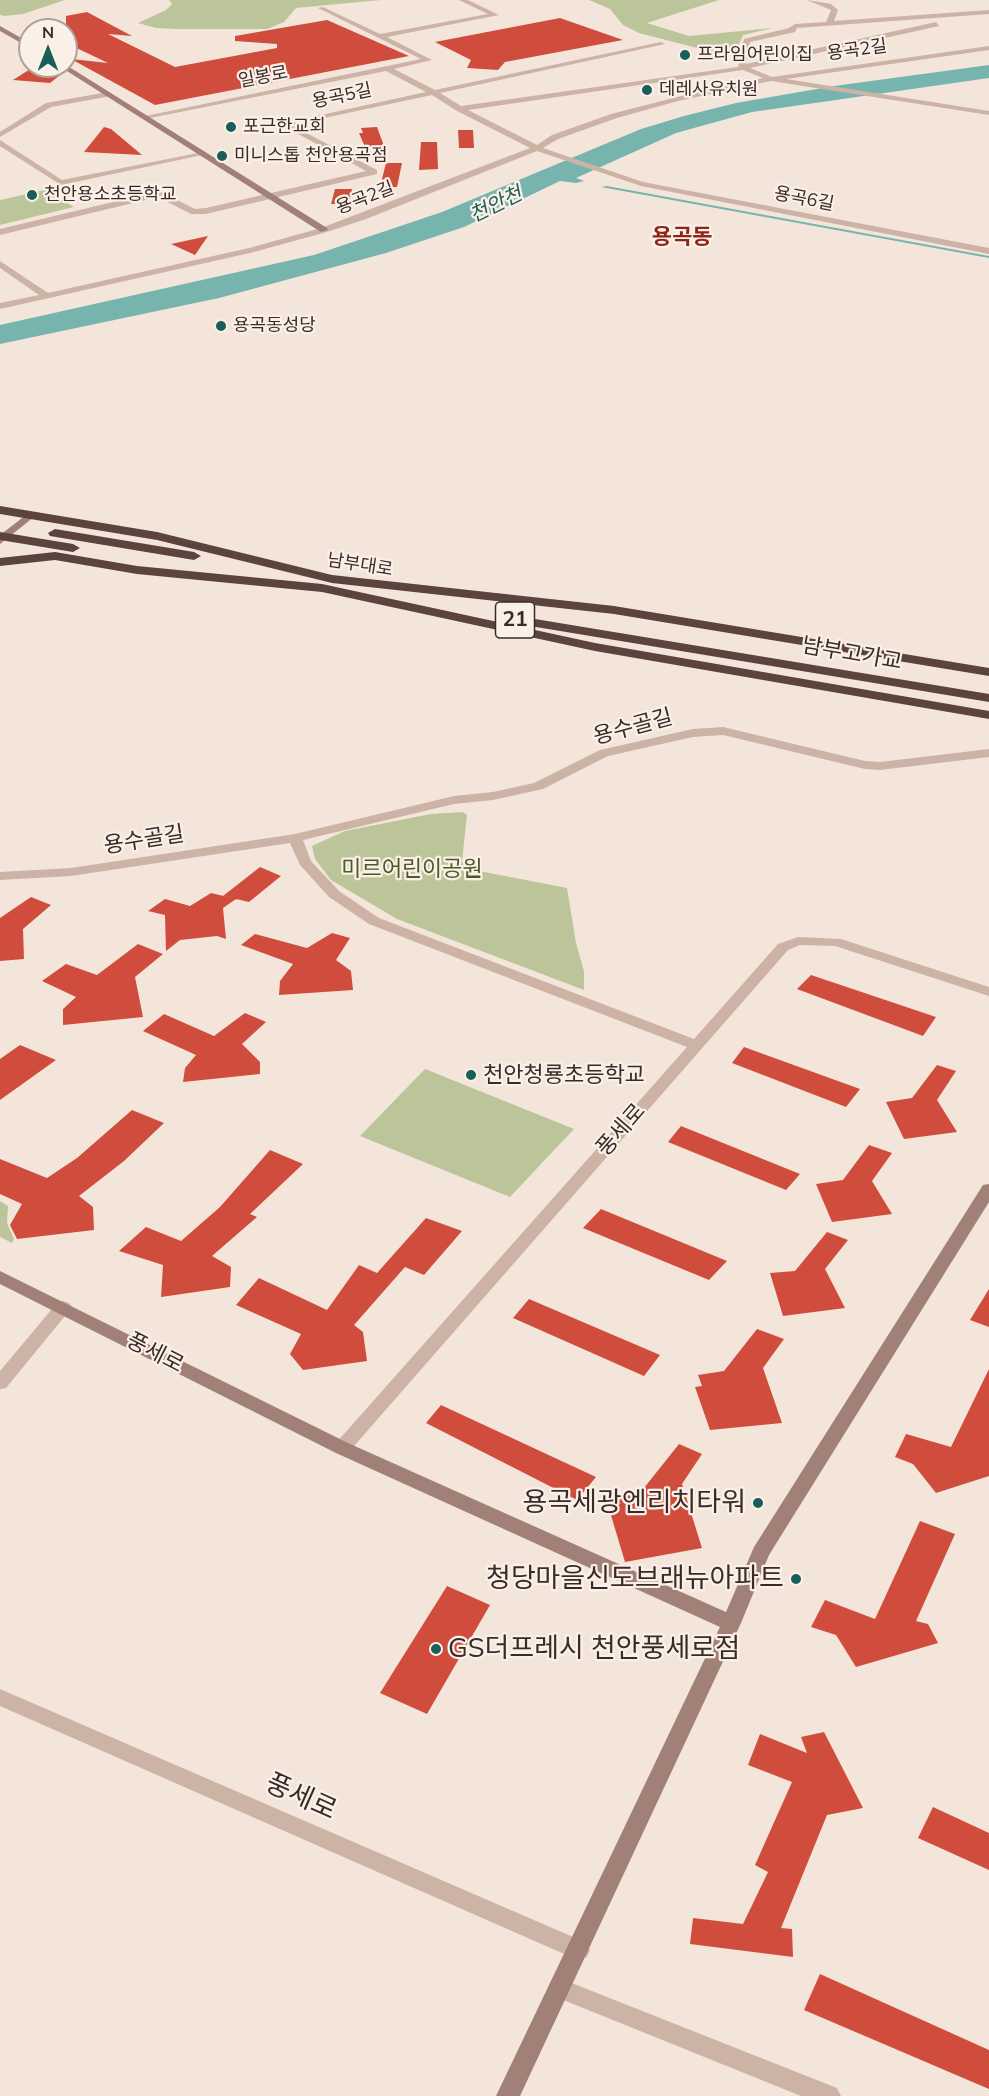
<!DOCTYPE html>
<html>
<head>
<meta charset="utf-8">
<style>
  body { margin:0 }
  #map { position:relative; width:989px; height:2096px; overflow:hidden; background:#f4e5db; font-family:Mulish,sans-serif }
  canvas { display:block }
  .north { position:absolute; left:18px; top:18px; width:60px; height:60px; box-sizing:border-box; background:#fbf0e8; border:2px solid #ada19b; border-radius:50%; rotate:0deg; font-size:16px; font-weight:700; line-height:24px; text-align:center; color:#392b28 }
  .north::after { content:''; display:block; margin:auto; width:21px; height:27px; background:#195e59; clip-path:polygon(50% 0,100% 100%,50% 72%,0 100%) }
</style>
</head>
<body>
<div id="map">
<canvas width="989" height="2096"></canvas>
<div class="north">N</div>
</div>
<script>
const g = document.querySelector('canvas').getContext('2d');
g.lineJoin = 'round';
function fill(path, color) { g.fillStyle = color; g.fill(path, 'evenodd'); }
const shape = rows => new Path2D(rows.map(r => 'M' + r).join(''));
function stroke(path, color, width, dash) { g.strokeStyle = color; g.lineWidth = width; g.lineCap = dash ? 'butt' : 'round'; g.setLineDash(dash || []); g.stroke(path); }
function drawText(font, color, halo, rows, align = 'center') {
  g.font = font + ' Mulish,"Noto Sans KR",sans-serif'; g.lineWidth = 4.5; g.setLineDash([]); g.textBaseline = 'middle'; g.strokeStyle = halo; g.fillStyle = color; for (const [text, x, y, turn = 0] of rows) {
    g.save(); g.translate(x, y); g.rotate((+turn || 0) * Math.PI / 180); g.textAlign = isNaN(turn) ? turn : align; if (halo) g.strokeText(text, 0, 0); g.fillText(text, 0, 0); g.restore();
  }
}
fill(shape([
  [0,0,65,0,23,14,5,16,0,15],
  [169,0,381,0,296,8,284,22,267,29,176,29,156,28,138,23,166,10,172,4],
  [589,0,719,0,647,23,689,36,773,28,743,35,736,51,728,56,639,33,623,25,610,9],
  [45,190,74,207,0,225,0,200],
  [463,812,467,815,462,862,474,870,567,888,576,943,584,971,584,990,397,919,331,880,315,859,312,846,345,831,431,814],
  [425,1069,574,1129,510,1197,360,1136],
  [0,1201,8,1206,7,1223,14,1239,12,1243,0,1237]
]), '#bcc59a');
fill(shape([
  [989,65,989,78,752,112,676,133,576,178,584,181,576,183,560,181,464,227,386,253,219,298,0,344,0,325,314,255,442,212,641,129,684,116,736,103,834,86],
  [607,186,989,256,989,258,601,187]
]), '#78b4ae');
fill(shape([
  [87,12,132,36,108,34,175,67,277,48,277,44,235,41,235,36,327,20,409,56,155,105,71,59,108,63,66,43,66,16],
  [560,18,623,40,505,62,498,70,467,68,471,60,435,42],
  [35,66,57,67,64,72,50,83,13,80],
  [104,127,111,129,142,155,84,152],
  [377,127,384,146,365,147,359,133,363,133,361,128],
  [458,130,473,130,474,148,459,148],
  [421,142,437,142,438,169,419,170],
  [386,163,402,163,397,187,380,187],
  [335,189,352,189,349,204,331,204],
  [208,236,195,255,171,244],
  [260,867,281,876,249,902,223,896],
  [211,893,236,899,223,908,226,939,217,936,180,940,166,951,165,915,148,911,165,899,190,906],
  [31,897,51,905,23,929,24,959,0,961,0,918],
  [332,933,350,938,336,960,351,971,353,990,279,995,280,981,293,964,241,945,255,934,307,948],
  [138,944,163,954,135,977,143,1017,63,1025,63,1009,76,997,42,981,66,964,97,975],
  [811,975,936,1017,923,1036,797,989],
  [245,1013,266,1022,242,1044,260,1062,260,1074,183,1082,185,1068,196,1055,143,1031,164,1014,214,1036],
  [20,1045,56,1060,0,1100,0,1059],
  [744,1047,860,1089,846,1107,732,1063],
  [937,1065,956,1071,937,1100,957,1132,904,1139,886,1102,912,1098],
  [132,1110,164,1123,124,1161,79,1196,93,1207,94,1230,17,1239,10,1225,22,1204,0,1194,0,1159,47,1178,77,1158],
  [681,1126,800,1174,786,1190,668,1142],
  [869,1145,892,1153,872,1181,892,1214,832,1222,816,1184,843,1180],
  [270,1150,303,1164,250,1214,257,1217,212,1256,231,1267,230,1287,161,1297,163,1265,119,1251,146,1227,181,1241,220,1207],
  [601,1209,727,1261,709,1280,583,1228],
  [426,1218,462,1231,424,1275,405,1267,354,1325,363,1332,367,1361,303,1370,290,1354,301,1334,236,1305,259,1278,327,1310,359,1265,377,1273],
  [827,1232,848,1240,825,1269,845,1308,783,1316,770,1273,795,1271],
  [989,1289,989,1327,970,1320],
  [529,1299,660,1355,644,1376,513,1318],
  [757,1329,784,1339,763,1368,782,1423,710,1430,695,1387,702,1386,698,1375,724,1371],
  [989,1369,989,1476,936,1493,913,1464,895,1457,906,1434,951,1447],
  [441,1405,596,1477,577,1500,426,1423],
  [679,1444,702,1454,682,1484,702,1548,625,1562,610,1512,618,1510,613,1499,640,1493],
  [920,1521,955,1534,916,1621,928,1624,938,1643,856,1667,836,1635,811,1627,825,1600,875,1619],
  [447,1586,490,1605,427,1714,380,1693],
  [824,1732,863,1808,827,1815,781,1928,792,1929,793,1957,690,1944,693,1918,743,1924,768,1872,755,1865,792,1782,748,1765,760,1734,807,1753,801,1737],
  [933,1807,989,1833,989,1870,918,1838],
  [820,1974,989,2050,989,2089,804,2010]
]), '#d04d3d');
fill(shape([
  [459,0,468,0,499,15,387,37,432,60,394,69,435,90,661,42,665,44,440,93,461,106,738,67,744,39,789,28,795,24,826,22,831,10,807,0,831,4,838,10,834,21,989,10,989,14,797,28,795,32,750,42,746,64,936,22,939,26,750,68,772,77,989,46,989,50,786,79,989,111,989,115,771,81,678,101,617,118,558,139,543,148,643,182,989,248,989,254,641,186,537,151,366,219,327,232,250,253,0,309,0,303,39,295,0,268,0,261,48,293,249,248,321,228,530,148,457,111,432,95,291,125,377,170,377,174,206,214,191,214,158,197,0,235,0,229,159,191,195,209,206,208,366,171,280,124,426,92,386,71,145,119,141,117,421,59,318,8,323,7,380,34,488,14,459,0],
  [743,70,763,78,677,97,611,114,552,135,537,145,468,110,743,70],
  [108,92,111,96,51,107,0,137,0,132,46,103,108,92],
  [0,140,62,180,203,152,207,154,61,185,0,146,0,140],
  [723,727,865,761,880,762,989,749,989,757,880,770,865,769,723,735,693,737,608,756,543,789,493,800,454,804,303,840,311,861,339,891,379,918,694,1039,778,944,798,937,841,939,989,987,989,996,835,946,800,945,788,950,348,1453,342,1455,336,1453,333,1448,336,1443,687,1047,369,924,329,897,300,865,290,843,71,876,0,880,0,872,71,868,295,834,454,796,493,792,534,783,600,750,693,729,723,727],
  [63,1301,69,1303,72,1307,69,1311,6,1388,0,1389,0,1371,57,1303,63,1301],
  [0,1689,587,1943,590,1950,587,1957,579,1960,571,1957,0,1706,0,1689],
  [559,1978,837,2088,841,2096,801,2096,551,1995,548,1988,551,1981,559,1978]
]), '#cdb3a6');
fill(shape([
  [0,26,30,43,30,48,0,31,0,26],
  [66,65,327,228,328,230,321,232,59,66,66,65],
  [30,512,35,515,34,517,0,544,0,535,30,512],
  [989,1184,989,1202,769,1555,741,1623,520,2096,496,2096,720,1627,336,1453,0,1284,0,1271,348,1443,726,1612,754,1547,983,1185,989,1184]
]), '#a18177');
fill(shape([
  [0,506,157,532,332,575,614,606,989,668,989,676,614,614,332,583,157,540,0,514,0,506],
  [55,529,194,552,201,556,194,560,50,536,48,533,55,529],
  [0,532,73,544,80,548,73,552,0,540,0,532],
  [55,552,137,566,322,584,595,643,989,711,989,719,595,651,322,592,137,574,55,560,0,566,0,558,55,552],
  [535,619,989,694,989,702,530,626,528,623,535,619]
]), '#5b433e');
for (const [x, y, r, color] of [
  [685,55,6,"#195e59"],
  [647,90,6,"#195e59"],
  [231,127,6,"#195e59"],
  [222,156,6,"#195e59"],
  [32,195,6,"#195e59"],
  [221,326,6,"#195e59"],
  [471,1075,6,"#195e59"],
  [758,1503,6,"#195e59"],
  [796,1579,6,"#195e59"],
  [436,1649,6,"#195e59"]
]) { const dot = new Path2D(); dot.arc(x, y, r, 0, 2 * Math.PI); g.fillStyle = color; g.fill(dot); stroke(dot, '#fbf0e8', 2); }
drawText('18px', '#392b28', '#fbf0e8', [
  ["용곡2길",857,50,-8],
  ["일봉로",263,77,-11],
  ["용곡5길",342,96,-12],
  ["용곡2길",365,198,-21],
  ["용곡6길",804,199,11],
  ["남부대로",360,565,9]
]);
drawText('18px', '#392b28', '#fbf0e8', [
  ["프라임어린이집",697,55],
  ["데레사유치원",659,90],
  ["포근한교회",243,127],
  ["미니스톱 천안용곡점",234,156],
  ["천안용소초등학교",44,195],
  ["용곡동성당",233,326]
], 'left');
drawText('italic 20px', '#195e59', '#fbf0e8', [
  ["천안천",496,205,-26]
]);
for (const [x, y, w] of [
  [515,620,39]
]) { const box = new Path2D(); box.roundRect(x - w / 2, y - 18, w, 36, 4.5); g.fillStyle = '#fbf0e8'; g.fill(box); stroke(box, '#392b28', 1.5); }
drawText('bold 21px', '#392b28', null, [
  ["21",515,620]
]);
drawText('bold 22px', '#8f2519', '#fbf0e8', [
  ["용곡동",682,237]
]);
drawText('22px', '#392b28', '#fbf0e8', [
  ["남부고가교",852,654,10],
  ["용수골길",633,727,-15],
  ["용수골길",144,840,-9],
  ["풍세로",621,1130,-49],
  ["풍세로",155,1353,27]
]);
drawText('22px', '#4e5929', '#fbf0e8', [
  ["미르어린이공원",412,869]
]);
drawText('22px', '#392b28', '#fbf0e8', [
  ["천안청룡초등학교",483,1075]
], 'left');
drawText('27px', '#392b28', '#fbf0e8', [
  ["용곡세광엔리치타워",746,1503],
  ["청당마을신도브래뉴아파트",784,1579],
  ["GS더프레시 천안풍세로점",448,1649,"left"]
], 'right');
drawText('27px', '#392b28', '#fbf0e8', [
  ["풍세로",301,1797,24]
]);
</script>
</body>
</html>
